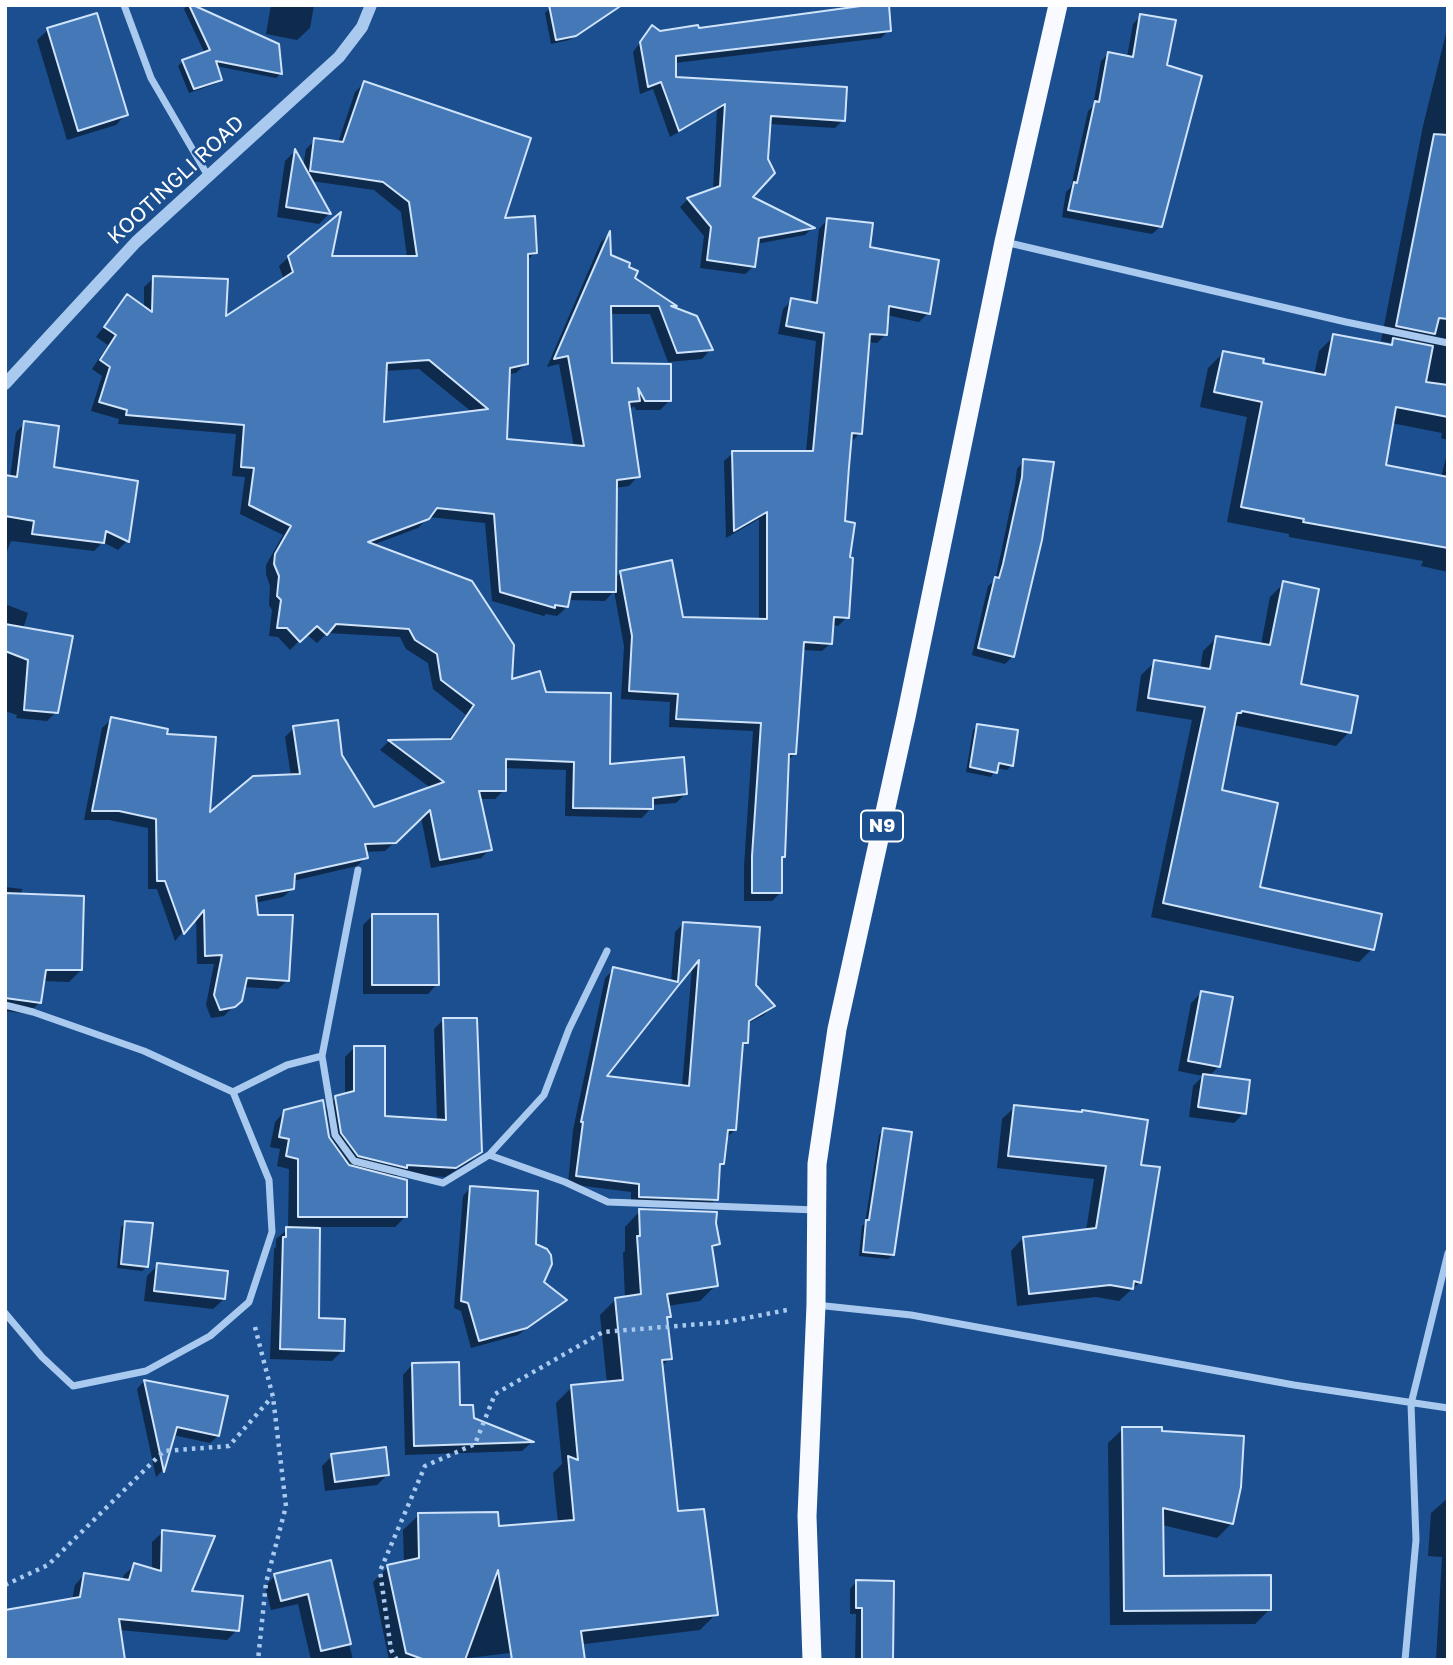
<!DOCTYPE html>
<html>
<head>
<meta charset="utf-8">
<style>
  body { margin:0 }
  #map { position:relative; width:1453px; height:1665px; overflow:hidden; background:#1b4f8f; font-family:"Golos Text",sans-serif }
  canvas { display:block }
  .frame { position:absolute; inset:0; border:7px solid #fff; pointer-events:none }
</style>
</head>
<body>
<div id="map">
<canvas width="1453" height="1665"></canvas>
<div class="frame"></div>
</div>
<script>
const g = document.querySelector('canvas').getContext('2d');
g.lineJoin = 'round';
function fill(path, color) { g.fillStyle = color; g.fill(path, 'evenodd'); }
const shape = rows => new Path2D(rows.map(r => 'M' + r).join(''));
function stroke(path, color, width, dash) { g.strokeStyle = color; g.lineWidth = width; g.lineCap = dash ? 'butt' : 'round'; g.setLineDash(dash || []); g.stroke(path); }
function drawText(font, color, halo, rows, align = 'center') {
  g.font = font + ' "Golos Text",sans-serif'; g.lineWidth = 5; g.setLineDash([]); g.textBaseline = 'middle'; g.strokeStyle = halo; g.fillStyle = color; for (const [text, x, y, turn = 0] of rows) {
    g.save(); g.translate(x, y); g.rotate((+turn || 0) * Math.PI / 180); g.textAlign = isNaN(turn) ? turn : align; if (halo) g.strokeText(text, 0, 0); g.fillText(text, 0, 0); g.restore();
  }
}
fill(shape([
  [187,5,277,45,280,74,276,78,216,66,220,79,215,84,189,93,178,66,183,61,205,54,184,9],
  [271,5,314,5,310,28,297,40,266,34],
  [563,5,622,5,569,40,551,44,545,13,550,8],
  [846,5,887,5,889,30,881,38,675,63,675,78,843,120,835,128,769,124,750,197,812,228,805,235,756,244,754,266,745,274,700,268,704,236,680,207,688,199,713,190,717,110,670,137,653,89,640,94,633,52,652,27,665,35,847,10],
  [95,15,126,114,116,125,67,140,37,40,48,30],
  [1141,16,1165,67,1160,227,1152,234,1062,217,1066,192,1071,187,1088,111,1093,106,1101,61,1108,54,1127,57,1133,24],
  [1448,25,1448,440,1441,438,1442,433,1391,423,1384,466,1441,477,1448,450,1448,572,1421,566,1423,561,1289,537,1289,534,1227,522,1247,417,1200,407,1208,368,1223,353,1261,364,1314,375,1319,351,1334,336,1388,346,1391,343,1381,341,1423,126],
  [364,83,536,252,526,261,526,363,516,373,508,374,505,440,574,447,559,364,547,367,601,242,609,235,609,256,633,279,674,306,672,308,710,350,702,359,668,362,650,314,610,314,610,365,669,401,660,410,636,410,634,406,628,411,638,476,629,486,615,488,614,579,621,572,682,618,759,620,759,519,726,538,724,461,733,453,806,452,816,341,778,334,783,309,792,300,811,304,819,229,827,220,868,248,928,313,919,322,886,315,886,334,877,343,867,342,860,433,851,442,844,523,848,559,847,617,838,626,832,625,831,643,822,651,802,650,795,754,787,761,783,856,780,859,781,892,772,901,744,901,744,866,753,731,669,727,670,702,621,699,624,646,614,591,605,601,568,600,567,607,557,616,546,614,544,616,492,601,485,523,429,517,418,528,372,545,510,681,544,694,608,766,685,794,676,803,651,805,651,808,642,818,565,816,566,770,504,768,504,790,495,799,479,799,490,849,481,858,431,868,421,817,385,851,365,852,366,857,357,866,293,881,293,888,283,897,255,903,257,917,288,980,278,989,243,987,240,1000,224,1016,211,1018,206,1005,214,964,197,964,196,917,175,941,157,889,148,889,148,828,109,820,84,820,102,728,112,719,165,736,208,816,291,776,285,737,294,728,340,755,373,810,432,789,380,750,388,742,448,740,466,715,433,689,428,663,406,649,400,637,327,633,317,643,306,634,290,650,278,637,269,636,272,610,269,605,270,586,266,574,266,565,283,535,240,514,245,477,232,476,236,434,118,424,119,419,91,411,102,376,92,369,108,345,96,337,127,296,144,308,144,287,154,278,224,319,284,280,279,266,289,257,407,257,401,212,374,190,311,181,329,214,319,224,277,217,285,161,294,152,303,167,306,149,315,140,338,143,355,92],
  [419,369,473,413,383,424,385,371],
  [25,423,52,468,136,482,127,541,118,550,103,542,94,551,11,541,5,557,5,477,10,478,16,432],
  [1024,461,1013,656,1005,664,972,655,988,586,995,580,997,572,1015,485,1017,469],
  [1284,583,1299,685,1349,732,1336,746,1233,725,1219,791,1258,889,1372,949,1359,962,1151,917,1192,720,1136,711,1141,675,1155,662,1200,669,1203,651,1216,638,1261,645,1270,597],
  [5,604,28,613,23,629,56,712,47,721,16,718,17,715,5,711],
  [978,726,1012,765,1007,770,996,768,991,777,966,772,973,730],
  [5,887,22,889,21,895,81,970,69,982,42,981,40,1002,28,1014,5,1011],
  [372,916,437,984,428,994,363,994,363,925],
  [683,924,754,986,772,1006,764,1015,747,1024,747,1042,740,1049,735,1130,725,1139,722,1163,718,1167,716,1199,707,1208,631,1205,631,1192,568,1184,573,1130,605,978,614,969,671,982,675,932],
  [692,967,682,1087,604,1077],
  [1201,993,1219,1066,1209,1076,1244,1113,1234,1123,1189,1117,1193,1086,1203,1076,1178,1071,1191,1003],
  [444,1019,480,1152,470,1162,445,1177,399,1174,394,1179,406,1216,395,1227,318,1227,317,1319,343,1350,332,1361,270,1359,274,1249,276,1247,276,1239,288,1229,289,1169,277,1166,280,1149,270,1147,275,1122,285,1111,332,1142,326,1108,336,1098,345,1095,345,1057,355,1047,383,1118,437,1121,434,1029],
  [1015,1107,1081,1113,1139,1166,1140,1282,1119,1301,1096,1297,1017,1306,1011,1251,1023,1238,1086,1231,1094,1179,997,1168,1002,1119],
  [884,1130,893,1255,888,1259,859,1256,862,1226,865,1223,879,1135],
  [470,1188,534,1245,541,1283,564,1300,518,1335,471,1348,461,1311,454,1308,463,1196],
  [640,1211,718,1244,711,1250,716,1285,700,1301,667,1306,669,1316,665,1320,670,1358,661,1367,676,1513,716,1614,700,1630,452,1660,389,1660,373,1582,388,1567,404,1563,403,1530,419,1515,498,1528,558,1523,553,1473,562,1464,556,1403,572,1387,607,1384,600,1315,616,1299,625,1298,623,1253,625,1251,625,1227],
  [126,1222,147,1267,142,1271,117,1268,121,1227],
  [158,1265,224,1299,213,1309,144,1301,147,1276],
  [412,1365,472,1419,531,1443,522,1451,405,1455,403,1375],
  [144,1381,218,1436,210,1443,173,1435,162,1471,156,1477,137,1389],
  [1123,1429,1161,1432,1232,1523,1217,1538,1162,1525,1162,1577,1270,1609,1255,1624,1110,1625,1108,1443],
  [332,1456,388,1474,377,1485,325,1491,322,1466],
  [1448,1498,1448,1660,1436,1660,1442,1557,1428,1556,1431,1513],
  [163,1532,189,1592,237,1630,227,1640,119,1630,72,1601,75,1585,85,1574,122,1581,124,1575,135,1565,152,1570,152,1542],
  [329,1562,353,1660,311,1660,298,1604,271,1610,265,1586,275,1576],
  [856,1582,891,1660,855,1660,856,1614,850,1614,850,1589]
]), '#0007');
const building = shape([
  [189,5,193,5,279,44,282,74,216,61,222,80,194,89,182,60,210,50,189,5],
  [549,5,622,5,576,36,556,40,549,5],
  [868,5,889,5,891,31,676,56,676,77,847,87,845,121,771,116,768,159,775,173,753,197,815,228,759,238,755,267,707,260,711,227,687,198,720,186,725,104,679,131,661,82,648,87,640,42,652,25,660,31,698,25,699,28,868,5],
  [97,13,128,115,78,131,47,28,97,13],
  [1140,14,1176,20,1167,65,1202,76,1162,227,1068,210,1074,182,1077,183,1095,101,1099,102,1108,52,1133,57,1140,14],
  [364,81,531,138,505,218,535,216,537,253,528,254,528,364,510,368,507,439,584,446,568,356,554,359,610,231,611,255,630,263,629,267,638,271,635,278,677,306,671,306,697,316,713,350,677,353,659,306,611,306,612,363,671,364,671,401,645,401,638,388,640,401,629,402,640,477,617,480,616,592,571,592,568,607,555,605,555,608,500,592,494,514,437,508,429,519,368,542,472,581,514,645,512,679,540,671,546,692,611,693,610,764,684,757,687,794,653,798,653,809,573,808,574,762,506,759,506,791,479,791,492,850,440,860,430,810,396,843,365,844,368,858,295,874,294,889,256,896,258,915,293,915,289,981,247,978,242,1001,235,1007,220,1010,214,995,222,955,205,956,204,910,184,934,165,881,157,881,156,819,119,811,92,811,111,717,168,729,167,734,216,737,210,812,253,776,300,774,293,726,338,720,342,755,374,807,444,782,388,740,451,739,474,705,441,680,437,654,415,640,409,629,336,624,327,635,317,626,300,642,287,628,277,628,281,600,277,596,279,576,274,564,275,554,291,526,249,505,254,468,241,467,244,425,126,415,127,410,99,402,110,367,100,360,116,335,104,327,127,294,152,312,153,276,228,279,226,316,293,272,288,256,341,212,332,256,417,256,409,202,383,182,310,171,314,138,343,142,364,81],
  [429,360,488,409,384,422,387,363,429,360],
  [1434,134,1448,135,1448,319,1439,318,1435,334,1396,326,1434,134],
  [295,149,331,214,286,207,295,149],
  [827,218,873,223,870,247,939,260,930,314,889,306,887,335,870,334,862,434,852,433,849,467,845,521,855,523,850,557,853,558,849,618,834,617,832,644,804,642,796,754,789,754,785,857,782,857,782,893,752,893,752,856,761,723,676,719,678,694,629,691,632,636,620,571,672,560,683,617,767,619,767,512,734,531,732,451,813,451,824,333,786,326,791,298,817,303,827,218],
  [1333,334,1392,345,1393,338,1433,346,1426,382,1448,385,1448,417,1396,407,1386,465,1448,477,1448,548,1303,522,1304,519,1241,507,1262,402,1214,392,1223,351,1264,359,1263,363,1325,375,1333,334],
  [24,421,59,426,54,467,138,481,129,542,106,531,104,543,32,534,34,521,5,516,5,475,17,477,24,421],
  [1023,459,1054,462,1042,540,1014,657,978,648,995,577,999,578,1003,564,1022,477,1023,459],
  [1283,581,1319,589,1301,684,1358,696,1351,733,1242,711,1241,713,1237,713,1222,790,1278,803,1260,887,1382,914,1374,950,1163,903,1205,707,1148,698,1154,660,1210,669,1216,636,1270,645,1283,581],
  [5,624,73,636,58,713,24,710,28,660,5,651,5,624],
  [977,724,1018,730,1013,766,999,763,997,773,970,767,977,724],
  [5,893,84,896,82,970,46,970,41,1003,5,998,5,893],
  [372,914,438,914,439,985,372,985,372,914],
  [683,922,760,927,756,985,775,1006,749,1021,748,1043,743,1043,736,1130,728,1130,724,1164,720,1164,718,1200,639,1197,639,1184,576,1176,583,1122,581,1122,613,967,678,982,683,922],
  [699,960,689,1086,607,1076,678,986,699,960],
  [1201,991,1233,997,1220,1067,1188,1061,1201,991],
  [443,1018,477,1018,482,1152,456,1168,407,1165,407,1168,358,1156,341,1133,335,1096,354,1091,354,1046,385,1046,385,1116,446,1120,443,1018],
  [1203,1074,1250,1080,1246,1114,1198,1107,1203,1074],
  [323,1100,329,1137,349,1165,407,1180,407,1217,298,1217,298,1159,286,1156,289,1139,279,1137,284,1110,323,1100],
  [1014,1105,1082,1112,1082,1110,1148,1120,1141,1165,1160,1167,1141,1283,1134,1281,1133,1289,1110,1285,1029,1294,1023,1237,1096,1228,1106,1166,1008,1156,1014,1105],
  [883,1128,912,1132,894,1255,863,1252,866,1220,869,1220,883,1128],
  [470,1186,538,1191,536,1244,547,1249,551,1255,552,1264,544,1282,567,1300,527,1328,479,1341,468,1303,461,1301,470,1186],
  [639,1209,717,1212,716,1223,720,1244,712,1246,718,1286,667,1294,671,1317,667,1317,672,1359,662,1360,678,1511,704,1509,718,1615,581,1631,585,1660,512,1660,498,1570,465,1660,425,1660,406,1653,387,1565,419,1558,418,1513,498,1512,499,1526,574,1520,568,1456,578,1460,571,1385,623,1380,615,1298,641,1294,637,1236,640,1236,639,1209],
  [125,1221,153,1223,148,1267,121,1264,125,1221],
  [286,1227,320,1228,319,1318,345,1319,344,1351,280,1349,283,1237,286,1237,286,1227],
  [157,1263,228,1271,225,1299,154,1291,157,1263],
  [459,1362,460,1405,473,1405,474,1418,534,1442,414,1446,412,1363,459,1362],
  [144,1380,228,1396,219,1436,177,1427,164,1472,144,1380],
  [1122,1427,1162,1427,1162,1431,1244,1436,1241,1487,1233,1524,1163,1508,1164,1576,1271,1575,1271,1610,1124,1611,1122,1427],
  [386,1447,389,1475,335,1482,331,1454,386,1447],
  [162,1530,215,1536,192,1591,243,1596,239,1631,119,1619,125,1660,5,1660,5,1610,80,1597,84,1573,129,1580,134,1563,161,1571,162,1530],
  [331,1560,351,1644,321,1651,308,1594,281,1601,274,1574,331,1560],
  [856,1580,894,1581,893,1660,862,1660,862,1608,856,1608,856,1580]
]);
fill(building, '#4478b7');
stroke(building, '#cfe3fa', 2);
stroke(shape([
  [255,1327,273,1397,286,1506,266,1583,258,1660],
  [5,1585,48,1565,164,1451,229,1446,272,1397],
  [397,1660,391,1650,380,1571,425,1466,475,1444,495,1394,603,1332,726,1322,787,1310]
]), '#a9c9ee', 4.5, [3.5, 5]);
stroke(shape([
  [124,5,151,78,208,176],
  [1005,242,1346,322,1448,343],
  [5,1005,33,1012,144,1051,233,1092],
  [322,1056,335,1135,354,1161,443,1183,489,1155,565,1182,608,1202,816,1210],
  [489,1155,544,1095,569,1029,607,951],
  [816,1305,911,1315,1294,1385,1448,1408],
  [5,1313,42,1357,73,1386,146,1371,210,1336,249,1302,272,1232,269,1180,233,1092,287,1065,322,1056,358,870],
  [1405,1660,1416,1540,1411,1404,1448,1253]
]), '#a9c9ee', 7);
stroke(shape([
  [5,384,136,242,339,57,362,27,371,5]
]), '#a9c9ee', 12);
stroke(shape([
  [812,1660,807,1516,816,1305,817,1164,837,1029,906,717,1004,242,1058,5]
]), '#f8faff', 19);
for (const [x, y, w] of [
  [882,826,42]
]) { const box = new Path2D(); box.roundRect(x - w / 2, y - 15.5, w, 31, 5); g.fillStyle = '#1b4f8f'; g.fill(box); stroke(box, '#fff', 2); }
drawText('bold 19px', '#fff', null, [
  ["N9",882,826]
]);
drawText('21px', '#fff', '#1b4f8f', [
  ["KOOTINGLI ROAD",176,180,-43]
]);
</script>
</body>
</html>
